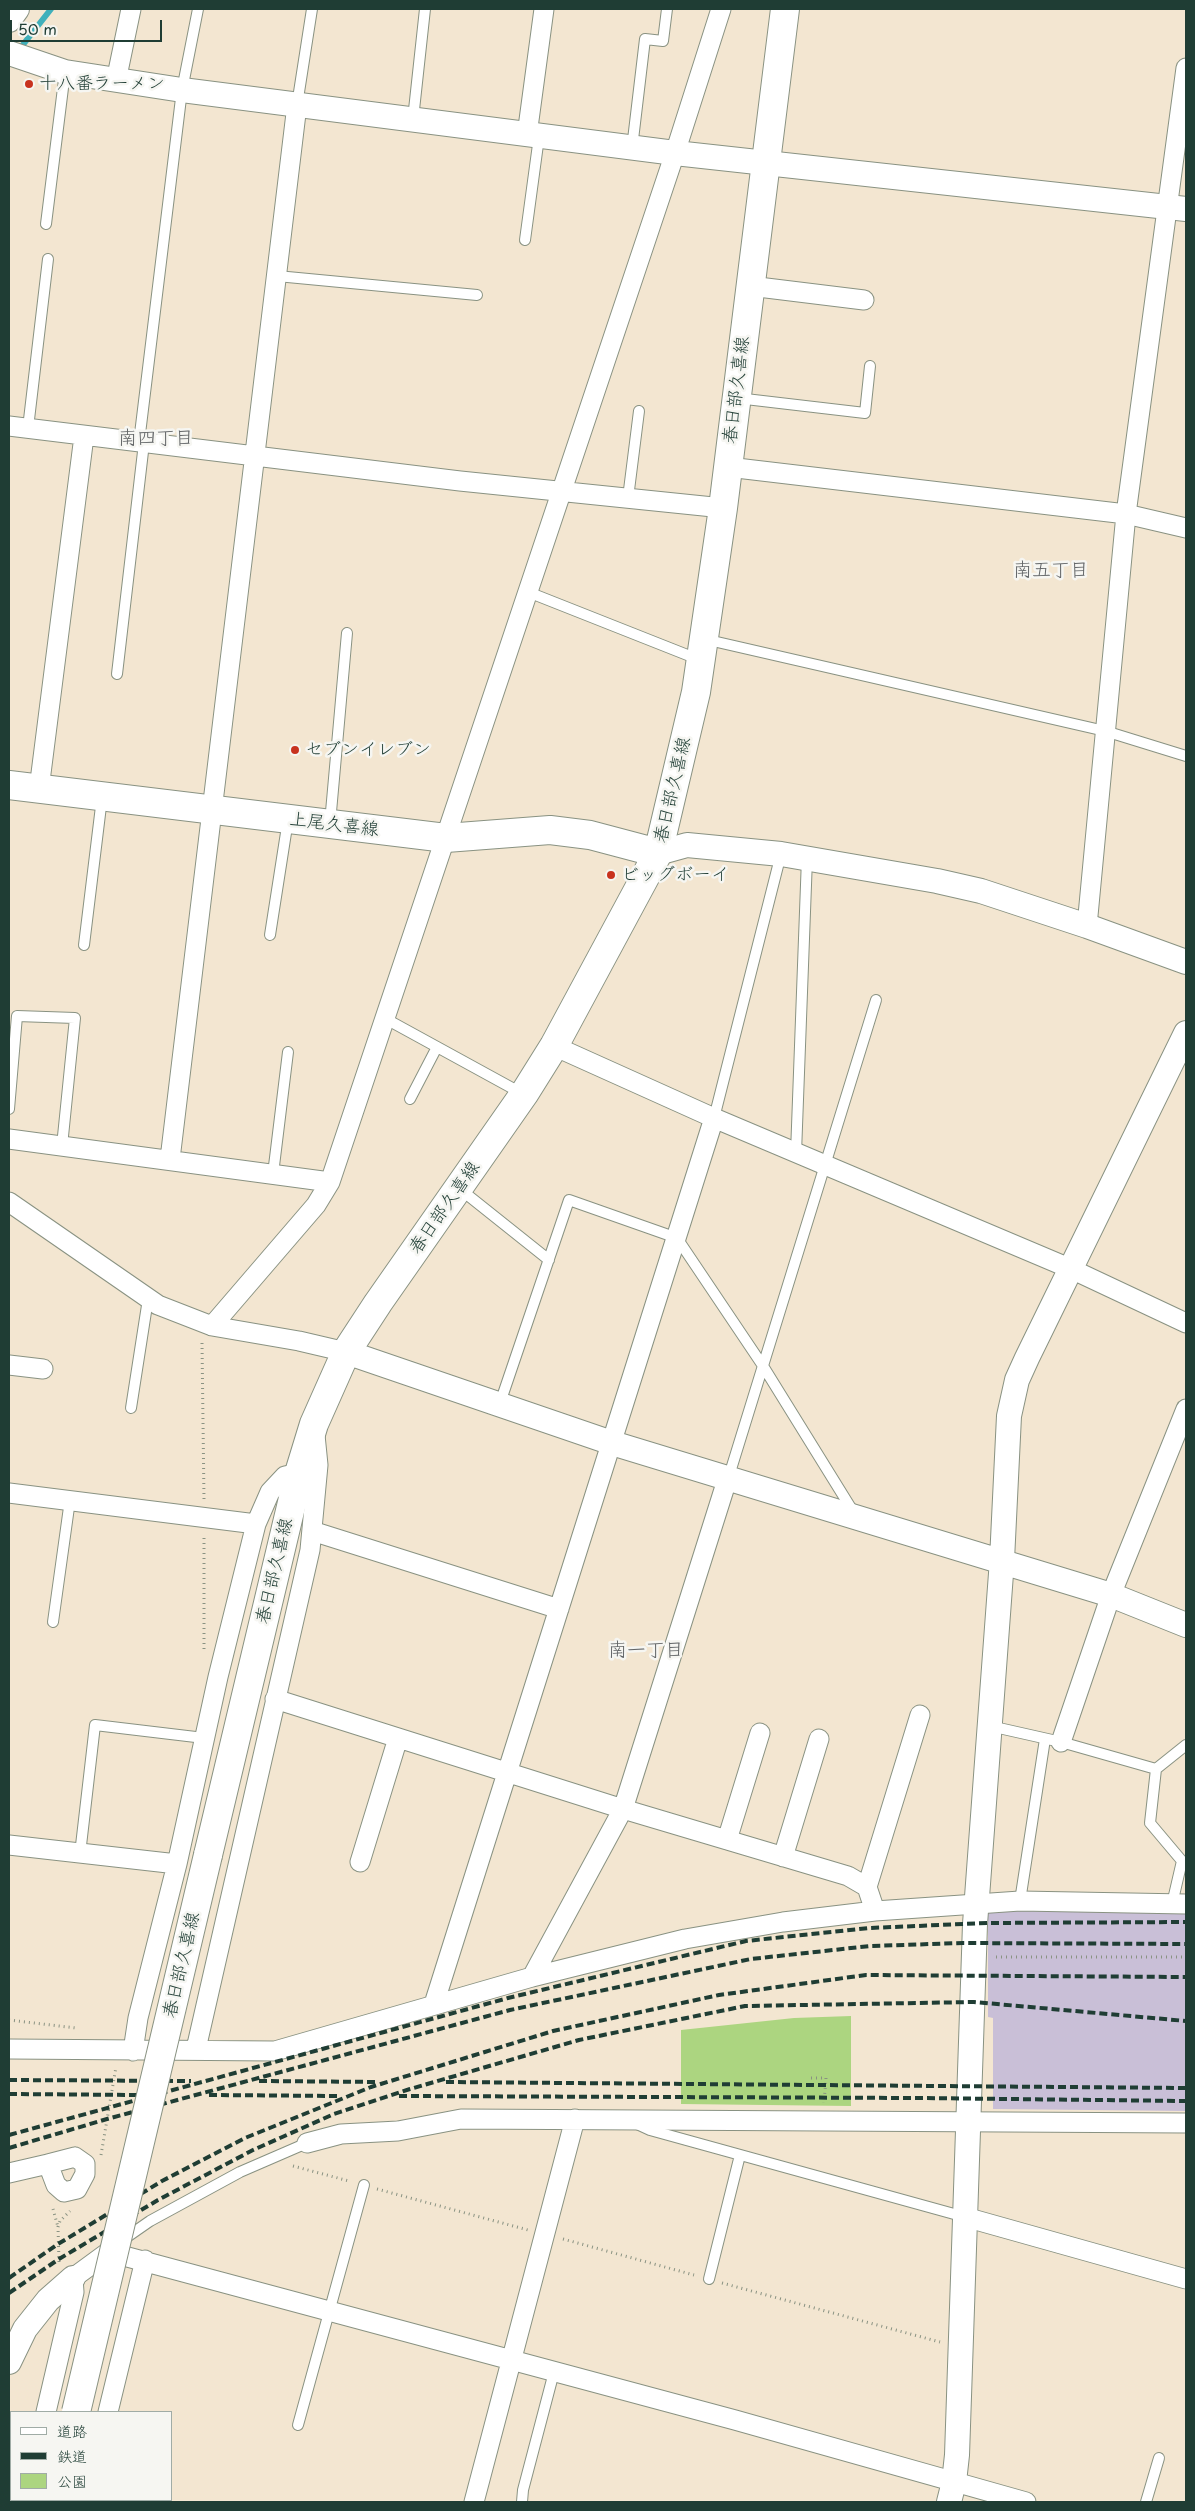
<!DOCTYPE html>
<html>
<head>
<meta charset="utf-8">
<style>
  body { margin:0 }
  #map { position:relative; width:1195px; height:2511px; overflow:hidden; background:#f3e6d1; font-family:"Playpen Sans","Klee One",sans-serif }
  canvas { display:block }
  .frame { position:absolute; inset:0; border:10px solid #1f3d34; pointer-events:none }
  .legend { position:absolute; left:10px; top:2411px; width:162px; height:90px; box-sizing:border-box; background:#f6f6f2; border:1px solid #a0aca6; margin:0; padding:6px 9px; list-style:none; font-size:15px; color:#1f3d34 }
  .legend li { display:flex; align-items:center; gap:10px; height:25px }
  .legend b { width:25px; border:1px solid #a0aca6 }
  .scale { position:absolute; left:10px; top:20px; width:152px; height:22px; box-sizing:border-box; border:2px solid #1f3d34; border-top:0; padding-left:6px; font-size:15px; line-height:18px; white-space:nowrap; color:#1f3d34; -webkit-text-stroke:4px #f6f6f2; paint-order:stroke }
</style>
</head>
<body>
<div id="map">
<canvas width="1195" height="2511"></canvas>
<div class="frame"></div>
<ul class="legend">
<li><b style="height:6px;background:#fff"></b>道路</li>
<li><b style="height:6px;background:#1f3d34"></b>鉄道</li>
<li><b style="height:14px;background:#acd580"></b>公園</li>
</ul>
<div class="scale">50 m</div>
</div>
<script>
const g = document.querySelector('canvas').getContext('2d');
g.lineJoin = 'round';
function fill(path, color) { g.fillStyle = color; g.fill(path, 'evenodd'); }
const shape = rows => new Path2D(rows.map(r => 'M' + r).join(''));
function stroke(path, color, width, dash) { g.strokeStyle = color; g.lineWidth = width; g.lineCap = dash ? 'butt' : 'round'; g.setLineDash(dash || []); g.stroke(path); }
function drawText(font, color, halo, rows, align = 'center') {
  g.font = font + ' "Playpen Sans","Klee One",sans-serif'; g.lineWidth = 5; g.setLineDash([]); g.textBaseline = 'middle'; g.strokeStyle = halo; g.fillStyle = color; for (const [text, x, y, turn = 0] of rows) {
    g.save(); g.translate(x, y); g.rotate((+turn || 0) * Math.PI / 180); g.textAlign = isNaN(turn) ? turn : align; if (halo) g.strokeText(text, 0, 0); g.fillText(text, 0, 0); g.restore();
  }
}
fill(shape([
  [992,1908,1186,1912,1186,2111,993,2109,993,2018,988,2017,988,1914]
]), '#c9bfd7');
fill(shape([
  [851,2016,851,2106,681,2104,681,2030,794,2018]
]), '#acd580');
stroke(shape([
  [18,51,51,9]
]), '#40b0bb', 6);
const service = shape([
  [297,105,312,9],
  [413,119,425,9],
  [632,148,645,39,663,41,667,9],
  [46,224,65,72],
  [525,240,539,137],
  [277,276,477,295],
  [737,398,865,413,870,366],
  [28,428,48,259],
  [139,442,182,90,198,9],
  [628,498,639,411],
  [528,592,700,660],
  [704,639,1105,731,1186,756],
  [117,674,144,443],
  [330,823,347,633],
  [270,935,288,820],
  [84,945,102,798],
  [386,1019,523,1094],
  [410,1099,437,1047],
  [9,1109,17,1016,75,1018,62,1146],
  [714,1118,781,854],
  [796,1153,807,858],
  [273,1174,288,1052],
  [460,1189,549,1260],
  [500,1403,569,1200,677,1238,763,1366,854,1513],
  [131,1408,148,1299],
  [728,1479,876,1000],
  [53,1622,70,1500],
  [990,1726,1061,1742,1156,1769,1186,1745],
  [1156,1769,1150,1823,1182,1861,1172,1904],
  [80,1854,95,1725,204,1738],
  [1020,1901,1045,1739],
  [637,2124,650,2130,965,2217],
  [127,2237,150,2221,240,2172,307,2143],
  [709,2279,740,2155],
  [298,2425,364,2185],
  [522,2502,523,2490,554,2372],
  [1146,2502,1159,2458]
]);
const minor = shape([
  [116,81,131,9],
  [527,135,544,9],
  [750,286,864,300],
  [9,426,460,481,723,508],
  [728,467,1126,514,1186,528],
  [39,789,84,436],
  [1087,926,1126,514,1186,68],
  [554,1046,714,1118,1069,1268,1186,1323],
  [9,1139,330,1182],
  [170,1159,297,105],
  [9,1202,158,1305,212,1326,299,1341,346,1352],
  [212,1326,316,1205,330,1182,675,153,721,9],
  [9,1365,43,1369],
  [727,1480,623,1809,532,1977,685,1939,783,1922,875,1911],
  [9,1493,256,1524],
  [312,1531,559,1609],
  [275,1699,623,1809,848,1876,867,1887,875,1911,1020,1901,1186,1904],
  [1061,1742,1111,1595,1186,1409],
  [727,1840,760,1733],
  [9,1845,177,1864],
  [783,1857,819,1739],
  [360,1862,398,1738],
  [867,1887,920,1715],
  [434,2004,714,1118],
  [9,2049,275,2051,532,1977],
  [196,2049,310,1550,318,1465,315,1435],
  [133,2051,138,2018,177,1864,218,1677,256,1524,270,1492,285,1476,299,1473],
  [307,2143,341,2134,398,2131,461,2119,1186,2123],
  [75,2157,85,2164,85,2174,77,2189,64,2192,56,2185,48,2164,75,2157],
  [9,2173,48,2164],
  [965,2217,1186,2279],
  [109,2252,735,2420,1026,2502],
  [46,2412,74,2292,73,2278,118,2245],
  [108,2412,145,2260],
  [86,2502,87,2500],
  [474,2502,575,2119]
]);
const tertiary = shape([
  [9,20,17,9],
  [9,53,65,72,182,90,675,153,1186,209],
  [658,853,687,845,781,854,937,881,981,891,1087,926,1186,962],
  [346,1352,612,1443,1111,1595,1186,1625],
  [9,2362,25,2329,48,2300,73,2278],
  [20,2500,29,2502],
  [949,2502,954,2482,957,2455,975,1924,1002,1560,1009,1416,1017,1380,1027,1358,1186,1033]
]);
const primary = shape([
  [9,785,446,838,550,830,590,835,658,853],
  [208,1855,299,1473,314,1424,346,1352,378,1303,524,1094,554,1046,658,853,696,692,723,508,785,9],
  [55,2502,55,2500]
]);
stroke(service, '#899282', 12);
stroke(minor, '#899282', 21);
stroke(tertiary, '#899282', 26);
stroke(primary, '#899282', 30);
stroke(shape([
  [202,1343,204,1499],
  [204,1649,204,1535],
  [996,1957,1186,1957],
  [9,2020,76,2028],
  [811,2078,826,2078,824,2103],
  [101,2155,116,2067],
  [293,2166,349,2181],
  [377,2189,528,2230],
  [53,2209,58,2227],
  [563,2239,694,2275],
  [59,2262,58,2227,60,2221,70,2211],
  [722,2283,940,2342]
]), '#899282', 3, [1, 4]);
stroke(service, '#fff', 10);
stroke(minor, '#fff', 19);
stroke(tertiary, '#fff', 24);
stroke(primary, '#fff', 28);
stroke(shape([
  [9,2080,191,2081],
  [259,2081,379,2082],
  [446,2082,1186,2088],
  [9,2094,141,2095],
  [209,2095,341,2096],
  [399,2096,919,2098,1186,2101],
  [9,2135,508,1998,746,1941,869,1928,987,1923,1186,1922],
  [9,2148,107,2119,510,2010,751,1959,870,1946,963,1943,1186,1944],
  [9,2278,58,2244,162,2181,245,2138,371,2087,553,2031,719,1995,866,1975,1186,1977],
  [9,2293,59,2259,158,2200,253,2150,334,2114,410,2089,579,2040,745,2006,974,2002,1186,2021]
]), '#1f3d34', 4, [8, 4]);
const primaryBridge = shape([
  [76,2412,208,1855]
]);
stroke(primaryBridge, '#899282', 30, []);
stroke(primaryBridge, '#fff', 28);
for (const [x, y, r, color] of [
  [29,84,5,"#c8321e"],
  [295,750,5,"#c8321e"],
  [611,875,5,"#c8321e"]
]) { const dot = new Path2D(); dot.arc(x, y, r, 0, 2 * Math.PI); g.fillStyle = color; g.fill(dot); stroke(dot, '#f6f6f2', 2); }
drawText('18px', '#1f3d34', '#f6f6f2', [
  ["十八番ラーメン",39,84],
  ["セブンイレブン",305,750],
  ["ビッグボーイ",621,875]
], 'left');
drawText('18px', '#1f3d34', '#f6f6f2', [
  ["春日部久喜線",737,390,-83],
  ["春日部久喜線",673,790,-77],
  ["上尾久喜線",334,825,7],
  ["春日部久喜線",445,1208,-55],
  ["春日部久喜線",275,1571,-77],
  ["春日部久喜線",182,1965,-77]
]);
drawText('19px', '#626567', '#f6f6f2', [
  ["南四丁目",156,439],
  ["南五丁目",1051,571],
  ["南一丁目",646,1651]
]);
</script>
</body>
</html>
